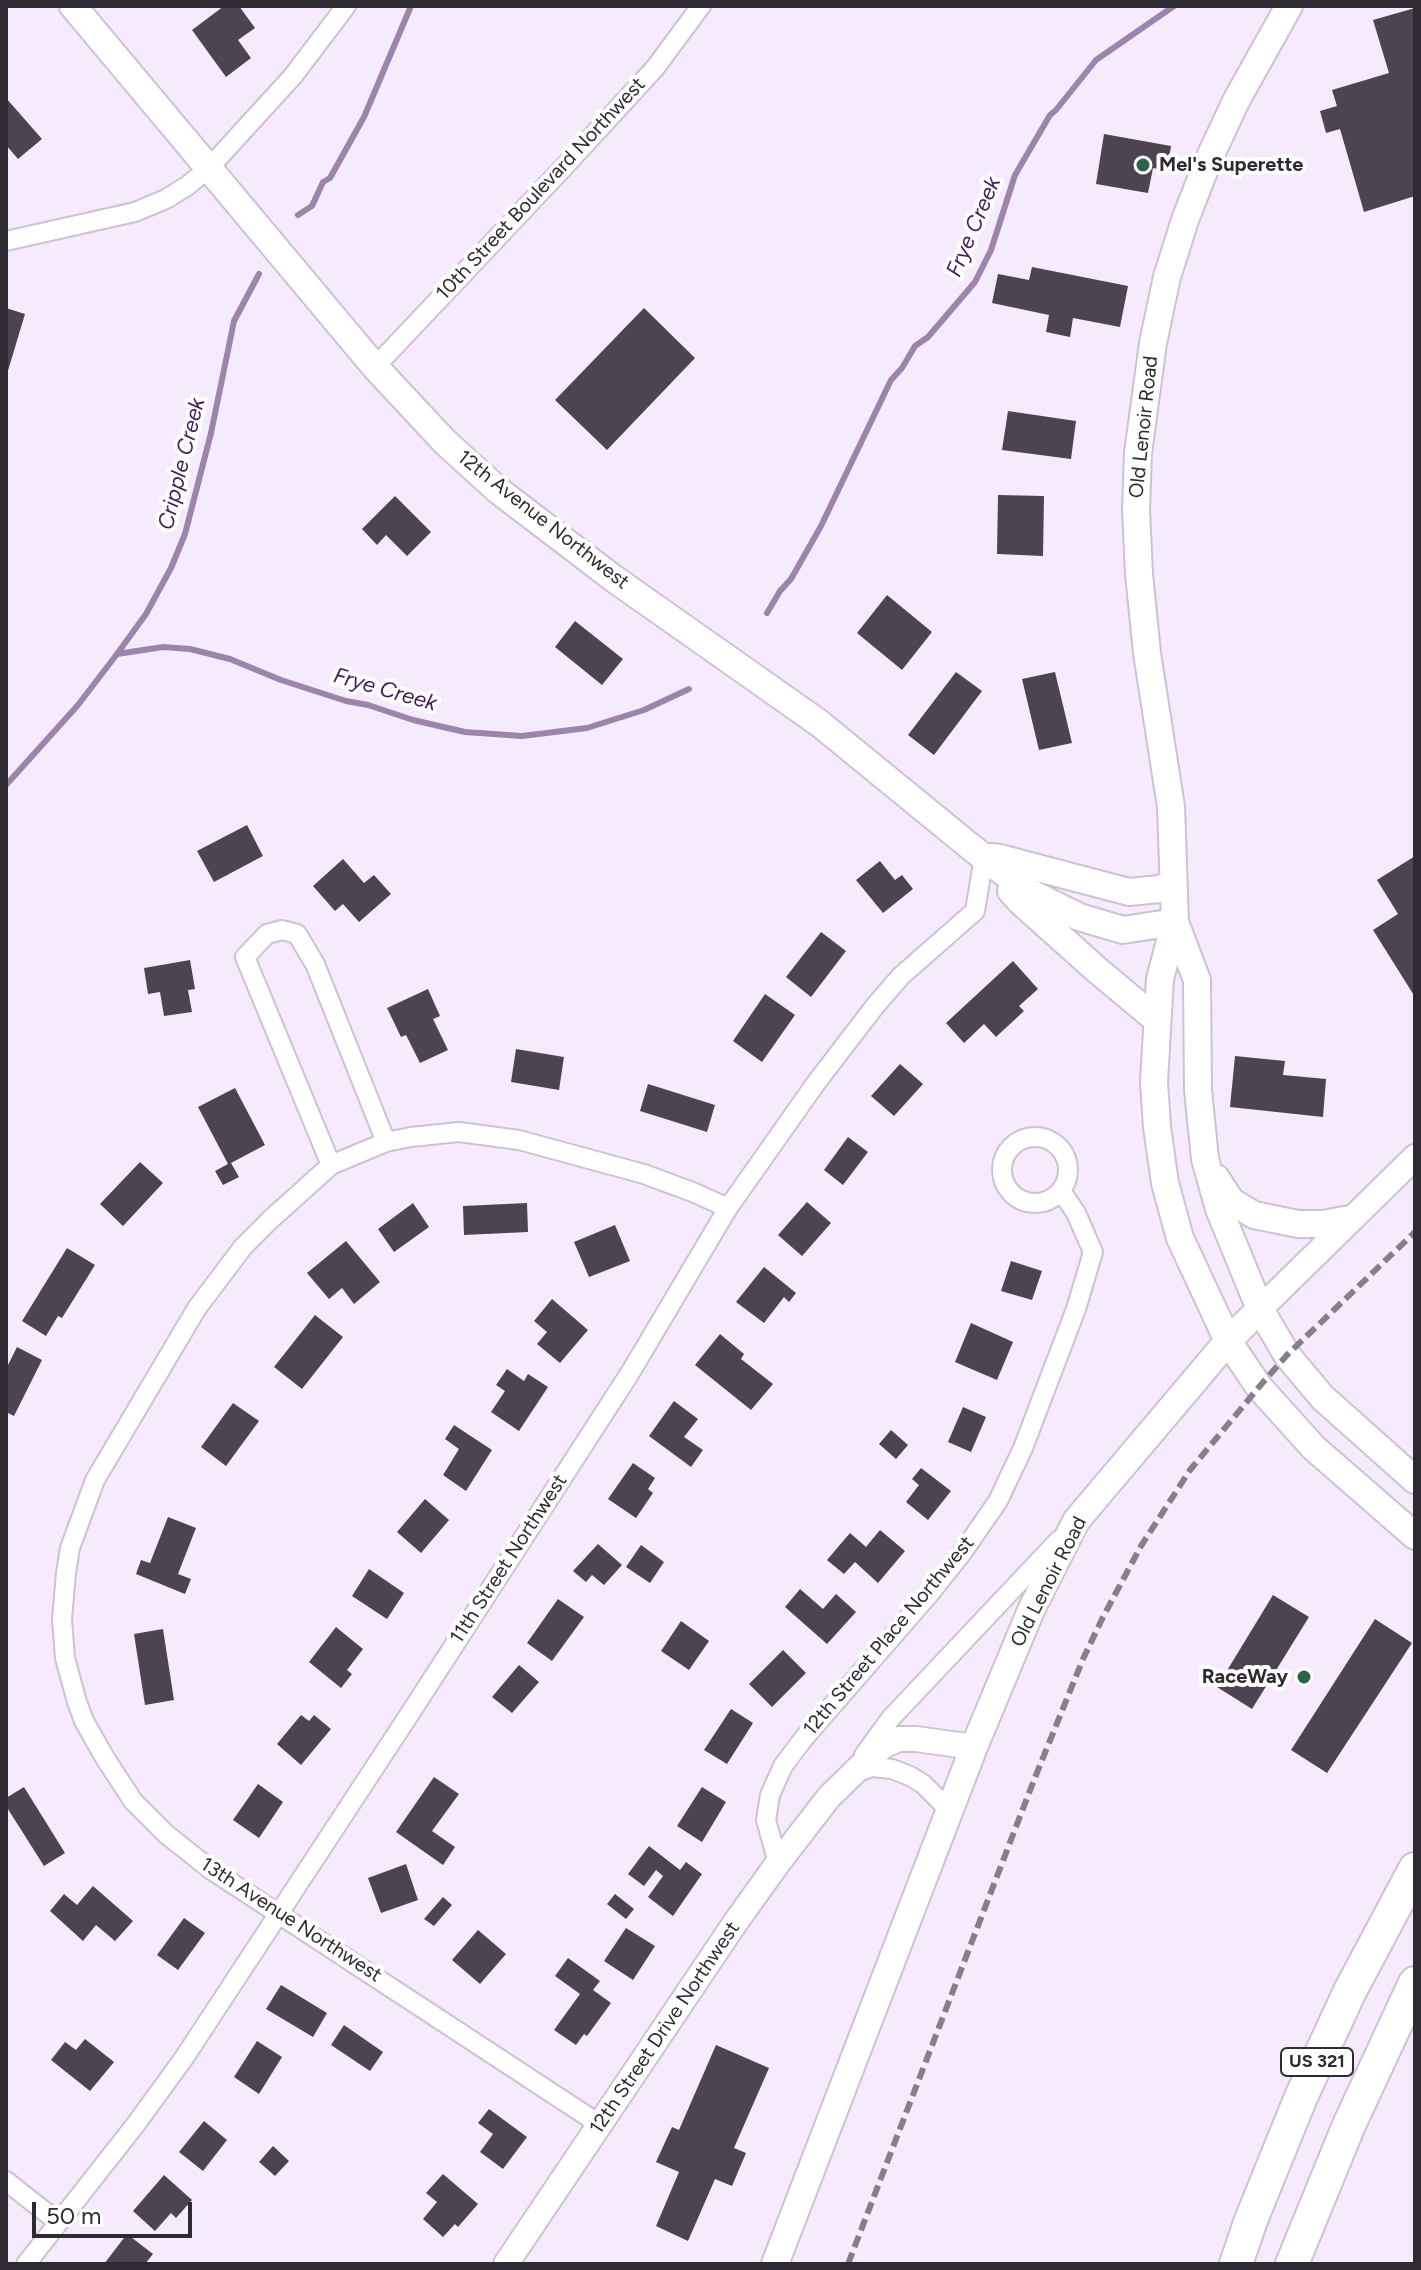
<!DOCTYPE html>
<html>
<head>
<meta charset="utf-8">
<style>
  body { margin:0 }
  #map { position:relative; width:1421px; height:2270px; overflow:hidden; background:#f6ebfd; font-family:Figtree,sans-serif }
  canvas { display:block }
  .frame { position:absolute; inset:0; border:8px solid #2e2a31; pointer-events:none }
  .scale { position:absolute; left:32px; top:2202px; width:160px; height:36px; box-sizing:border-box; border:4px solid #2e2a31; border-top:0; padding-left:10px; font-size:24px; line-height:28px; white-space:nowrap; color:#2e2a31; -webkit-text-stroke:6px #fff; paint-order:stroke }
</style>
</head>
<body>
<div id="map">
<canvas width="1421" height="2270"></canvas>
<div class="frame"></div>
<div class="scale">50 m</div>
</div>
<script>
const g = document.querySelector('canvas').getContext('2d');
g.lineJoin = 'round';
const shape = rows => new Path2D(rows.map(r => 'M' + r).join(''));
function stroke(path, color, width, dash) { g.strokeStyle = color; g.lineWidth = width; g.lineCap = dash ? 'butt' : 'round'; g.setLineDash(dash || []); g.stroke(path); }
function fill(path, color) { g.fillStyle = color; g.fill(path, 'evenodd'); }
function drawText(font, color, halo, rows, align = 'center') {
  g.font = font + ' Figtree,sans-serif'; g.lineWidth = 8; g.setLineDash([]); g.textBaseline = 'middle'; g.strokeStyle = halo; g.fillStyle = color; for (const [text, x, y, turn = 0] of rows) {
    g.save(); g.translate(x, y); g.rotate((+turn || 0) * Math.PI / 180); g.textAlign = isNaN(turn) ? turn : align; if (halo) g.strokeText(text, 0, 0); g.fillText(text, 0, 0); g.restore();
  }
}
stroke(shape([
  [298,215,312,206,323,182,330,178,364,117,411,6],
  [767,613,780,591,791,579,821,526,891,380,902,368,915,346,928,337,975,282,991,250,1015,175,1050,115,1056,110,1096,60,1174,6],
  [117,654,163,647,190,649,230,659,281,680,346,701,368,705,413,720,465,732,522,736,587,728,644,710,689,689],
  [6,785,78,705,117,654,146,614,171,568,185,534,211,433,234,321,259,274]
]), '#9c84ab', 6);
fill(shape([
  [224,6,239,6,255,28,238,40,251,58,226,77,192,30],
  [1415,8,1415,196,1364,212,1340,129,1326,133,1320,111,1337,106,1332,90,1389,73,1373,20],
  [6,98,42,139,18,159,6,145],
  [1104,134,1171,146,1167,171,1153,168,1148,193,1096,184],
  [1032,267,1128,286,1120,327,1073,318,1070,337,1046,332,1049,315,992,303,998,274,1029,280],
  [6,308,25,314,7,374,6,374],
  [644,308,695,358,607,450,555,400],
  [1008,411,1076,421,1071,459,1002,450],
  [998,495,1044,496,1043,556,997,554],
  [395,496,431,532,407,556,386,535,377,545,362,529],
  [887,595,932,632,902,670,857,633],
  [575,621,623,659,602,685,555,647],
  [956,672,982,691,934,755,908,735],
  [1055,672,1072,743,1039,750,1022,679],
  [247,825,263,856,214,882,197,851],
  [1415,856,1415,997,1373,930,1398,914,1377,880],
  [343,859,364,883,374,875,391,894,359,922,343,904,335,911,313,886],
  [880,861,895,880,902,875,913,889,883,913,856,880],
  [821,932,846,951,811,997,786,977],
  [190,960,195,989,188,990,192,1012,164,1016,160,992,148,994,144,968],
  [1013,961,1038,989,1019,1006,1024,1011,996,1037,984,1024,964,1043,946,1023],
  [428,989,440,1016,433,1019,448,1050,420,1063,406,1035,401,1037,387,1008],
  [765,994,795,1015,762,1062,733,1041],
  [516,1049,564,1057,559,1090,511,1082],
  [1235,1056,1285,1061,1283,1075,1326,1079,1323,1117,1230,1107],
  [900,1064,923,1084,894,1116,871,1096],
  [648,1084,715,1105,707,1132,640,1111],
  [235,1088,265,1145,231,1163,239,1177,223,1185,215,1171,228,1164,198,1107],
  [848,1137,868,1152,843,1185,824,1170],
  [140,1162,163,1183,123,1226,100,1204],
  [807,1202,831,1223,802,1256,778,1235],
  [413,1203,429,1227,394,1252,378,1229],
  [527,1203,528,1232,464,1235,463,1206],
  [615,1225,630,1261,589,1277,574,1242],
  [346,1241,380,1282,354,1304,342,1288,329,1299,307,1273],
  [67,1248,95,1265,62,1318,58,1316,46,1336,22,1321],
  [1011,1261,1042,1271,1032,1300,1001,1291],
  [764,1267,796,1293,789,1302,784,1297,764,1323,736,1302],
  [552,1299,588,1330,560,1363,537,1344,547,1332,534,1321],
  [315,1315,343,1337,302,1389,274,1367],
  [971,1323,1013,1342,997,1380,955,1362],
  [720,1334,744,1354,741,1359,773,1384,751,1410,695,1365],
  [17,1347,42,1360,14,1416,6,1412,6,1369],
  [507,1369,524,1381,528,1374,548,1387,519,1431,491,1412,505,1391,496,1385],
  [674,1401,698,1419,684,1437,703,1450,691,1467,649,1436],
  [233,1403,259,1421,226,1466,201,1447],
  [963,1407,986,1417,971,1452,948,1442],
  [454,1425,492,1450,466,1491,443,1475,459,1449,445,1439],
  [891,1430,908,1445,896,1459,879,1444],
  [633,1463,655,1478,648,1489,653,1493,636,1518,608,1499],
  [921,1468,951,1491,928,1520,906,1502,919,1485,912,1479],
  [425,1499,449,1520,421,1553,397,1532],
  [168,1517,196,1528,178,1574,191,1579,185,1594,136,1574,141,1560,150,1563],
  [880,1530,905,1551,878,1583,855,1562,844,1574,827,1560,850,1533,866,1547],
  [598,1544,622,1565,604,1585,592,1575,586,1582,573,1571],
  [641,1545,664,1562,650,1583,626,1567],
  [369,1569,404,1593,387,1619,352,1596],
  [800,1589,823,1609,836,1594,856,1612,827,1644,785,1607],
  [1273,1595,1309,1617,1252,1709,1217,1687],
  [558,1599,584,1617,552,1661,527,1643],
  [1375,1619,1412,1643,1327,1773,1291,1750],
  [681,1621,709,1641,689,1670,661,1651],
  [336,1627,363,1649,347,1670,352,1674,341,1688,309,1662],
  [163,1629,174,1700,145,1705,134,1634],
  [783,1650,806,1673,772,1707,749,1684],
  [519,1665,539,1682,512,1713,492,1697],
  [731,1709,753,1723,727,1764,704,1750],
  [301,1715,309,1721,314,1715,331,1729,301,1765,277,1744],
  [434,1777,459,1794,432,1831,455,1847,443,1865,396,1832],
  [258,1784,283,1802,259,1838,233,1820],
  [24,1787,65,1853,44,1866,6,1806,6,1798],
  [702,1787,726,1802,702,1842,677,1826],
  [649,1846,680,1870,686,1862,702,1874,673,1916,648,1897,663,1876,656,1870,644,1886,628,1874],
  [406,1864,418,1900,381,1913,368,1878],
  [93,1886,133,1921,115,1941,96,1925,83,1941,50,1911,64,1894,77,1905],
  [615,1894,634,1909,626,1919,607,1904],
  [443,1897,452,1905,434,1926,424,1919],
  [184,1918,205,1933,178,1970,157,1955],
  [626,1928,655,1946,633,1980,604,1961],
  [478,1930,506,1954,480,1984,452,1960],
  [568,1958,600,1981,593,1990,611,2003,587,2036,584,2034,576,2045,554,2030,580,1994,555,1976],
  [281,1985,327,2013,313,2037,266,2009],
  [344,2025,383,2052,370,2071,331,2045],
  [85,2039,114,2062,90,2091,51,2060,65,2042,76,2050],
  [257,2041,282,2057,259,2094,234,2077],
  [716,2045,769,2068,734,2148,746,2153,732,2186,715,2179,688,2241,656,2226,679,2172,656,2162,672,2127,679,2130],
  [489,2109,527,2137,503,2169,480,2152,493,2134,478,2123],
  [204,2121,227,2140,203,2171,179,2152],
  [273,2146,289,2161,275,2176,259,2162],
  [443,2174,478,2204,458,2227,455,2224,443,2237,423,2219,437,2202,426,2193],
  [164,2175,192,2200,176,2218,171,2213,155,2231,133,2211],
  [127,2234,153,2254,145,2264,104,2264]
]), '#4d4452');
const minor = shape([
  [6,241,135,212,166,199,187,186,209,168,293,76,346,6],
  [375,367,563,168,655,68,701,6],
  '1002 1170a33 33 0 1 1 66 0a33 33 0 1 1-66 0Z',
  [331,1165,245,957,267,934,282,930,297,934,315,964,386,1142],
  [864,1755,891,1718,1059,1540],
  [854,1773,872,1767,892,1769,910,1776,923,1784,949,1810],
  [778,1863,766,1820,770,1795,783,1766,804,1738,931,1592,962,1553,998,1501,1023,1448,1076,1309,1093,1252,1076,1213,1061,1191],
  [599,2124,210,1869,166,1834,133,1801,105,1758,84,1721,77,1702,65,1658,62,1619,66,1573,70,1548,95,1480,197,1308,243,1247,270,1220,331,1165,386,1142,411,1137,459,1132,519,1140,644,1174,695,1193,728,1208],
  [6,2181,58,2222],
  [26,2264,136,2124,184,2058,411,1712,630,1373,728,1208,816,1083,875,1006,901,976,975,911,984,857]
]);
const tertiary = shape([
  [1260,1309,1415,1157],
  [506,2264,735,1923,778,1863,829,1797,872,1755,885,1745,899,1739,916,1739,974,1747]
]);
const secondary = shape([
  [73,6,375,367,445,442,499,491,613,578,819,723,972,848,1029,892,1079,917,1123,930,1175,922],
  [1289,6,1236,101,1208,161,1185,220,1167,277,1153,343,1138,453,1136,510,1139,574,1147,653,1171,807,1175,922,1160,979,1154,1082,1157,1127,1165,1183,1180,1238,1228,1341,1259,1387,1314,1448,1415,1536],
  [991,857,1000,858,1129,892,1160,889,1173,883],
  [1011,891,1020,901,1097,970,1157,1020],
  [1175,922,1197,980,1198,1090,1205,1159,1219,1209,1260,1309,1287,1355,1322,1397,1415,1480],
  [1216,1178,1231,1201,1254,1215,1298,1224,1323,1224,1350,1219],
  [775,2264,974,1747,1032,1608,1076,1521,1228,1341,1260,1309]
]);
const trunk = shape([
  [1236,2264,1251,2220,1301,2097,1350,1991,1415,1869],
  [1292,2264,1349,2125,1415,1983]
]);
stroke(minor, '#ccc2d3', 22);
stroke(tertiary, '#ccc2d3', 28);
stroke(secondary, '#ccc2d3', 30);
stroke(trunk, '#ccc2d3', 36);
stroke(minor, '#fff', 18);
stroke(tertiary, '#fff', 24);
stroke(secondary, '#fff', 26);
stroke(trunk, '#fff', 32);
stroke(shape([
  [848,2264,1034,1780,1083,1659,1103,1617,1141,1546,1190,1470,1259,1387,1287,1355,1415,1232]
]), '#867f8a', 6, [12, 6]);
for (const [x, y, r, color] of [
  [1143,165,8,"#2b624a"],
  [1304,1677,8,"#2b624a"]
]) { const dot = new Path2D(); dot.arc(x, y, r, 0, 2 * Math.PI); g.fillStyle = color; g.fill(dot); stroke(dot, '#fff', 3); }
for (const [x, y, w] of [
  [1317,2062,72]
]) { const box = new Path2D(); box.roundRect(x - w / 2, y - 14, w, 28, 6); g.fillStyle = '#fff'; g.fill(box); stroke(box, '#2e2a31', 2); }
drawText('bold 18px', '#2e2a31', null, [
  ["US 321",1317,2062]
]);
drawText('bold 20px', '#2e2a31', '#fff', [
  ["Mel's Superette",1159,165],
  ["RaceWay",1288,1677,"right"]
], 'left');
drawText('20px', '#2e2a31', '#fff', [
  ["10th Street Boulevard Northwest",541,189,-47],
  ["Old Lenoir Road",1144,427,-84],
  ["12th Avenue Northwest",543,520,38],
  ["11th Street Northwest",509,1559,-57],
  ["Old Lenoir Road",1049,1582,-63],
  ["12th Street Place Northwest",889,1636,-50],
  ["13th Avenue Northwest",291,1920,33],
  ["12th Street Drive Northwest",665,2028,-56]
]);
drawText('italic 22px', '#451d5a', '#fff', [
  ["Frye Creek",974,227,-67],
  ["Cripple Creek",182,464,-76],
  ["Frye Creek",385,690,16]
]);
</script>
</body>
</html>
